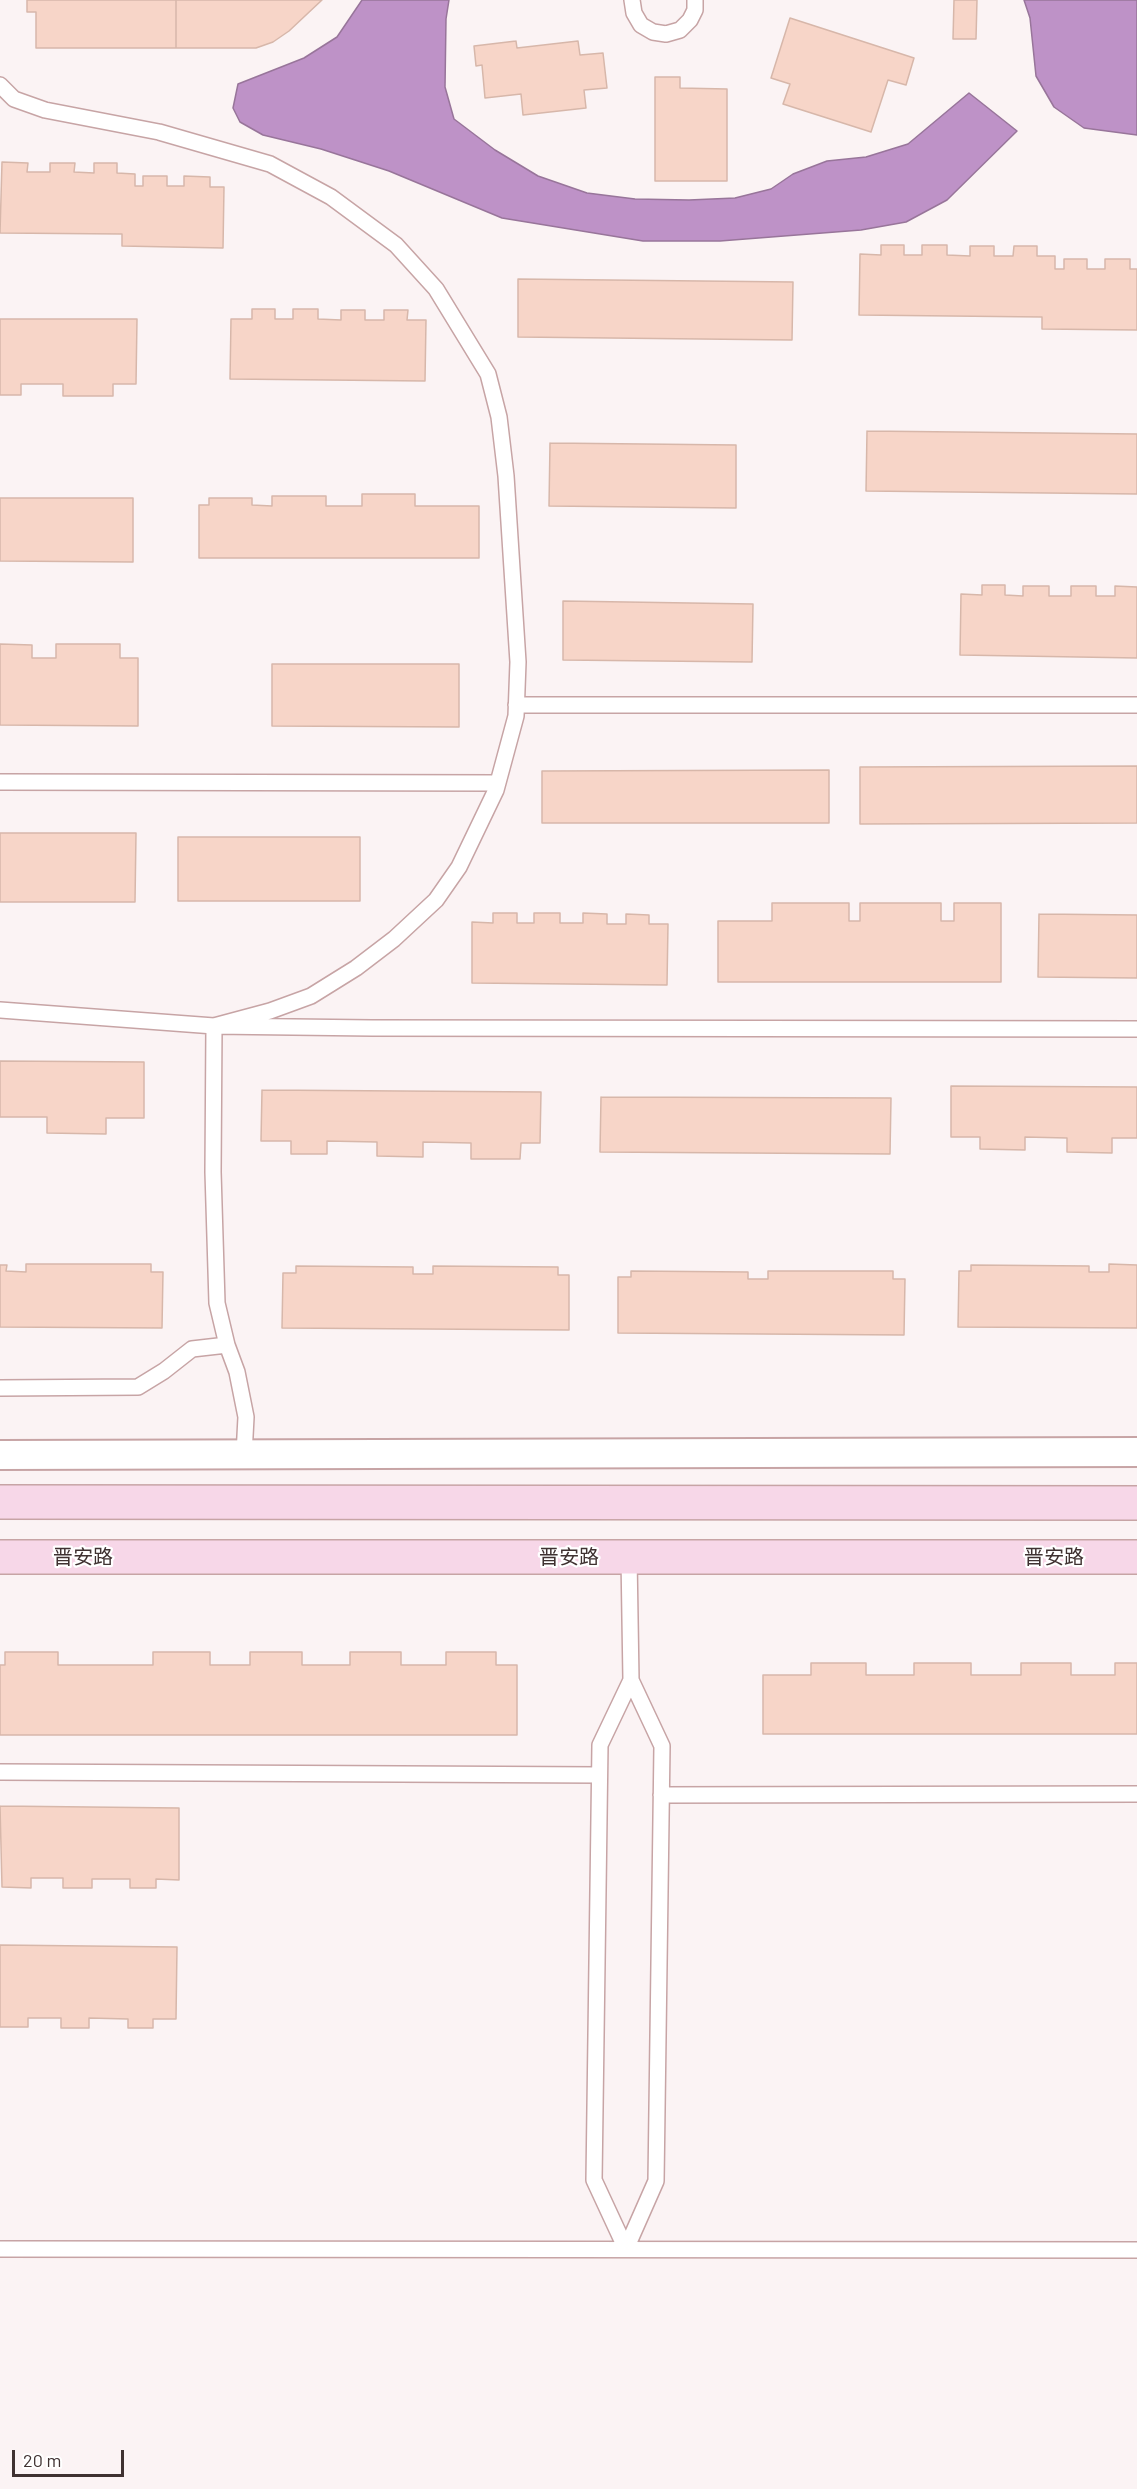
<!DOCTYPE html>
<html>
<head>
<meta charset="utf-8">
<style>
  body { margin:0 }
  #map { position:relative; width:1137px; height:2489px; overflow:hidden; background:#fbf3f4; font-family:Barlow,sans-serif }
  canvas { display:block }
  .scale { position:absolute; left:12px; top:2450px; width:112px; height:27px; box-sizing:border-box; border:3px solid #3f3131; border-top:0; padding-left:8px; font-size:18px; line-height:21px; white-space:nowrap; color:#3f3131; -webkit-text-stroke:4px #fff; paint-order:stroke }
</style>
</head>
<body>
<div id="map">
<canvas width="1137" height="2489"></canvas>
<div class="scale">20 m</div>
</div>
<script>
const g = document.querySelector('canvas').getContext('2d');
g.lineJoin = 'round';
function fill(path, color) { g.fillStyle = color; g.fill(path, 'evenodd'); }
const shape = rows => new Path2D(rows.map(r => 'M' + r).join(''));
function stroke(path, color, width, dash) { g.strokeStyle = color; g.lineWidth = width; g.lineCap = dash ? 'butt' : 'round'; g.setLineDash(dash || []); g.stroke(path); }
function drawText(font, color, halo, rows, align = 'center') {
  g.font = font + ' Barlow,"Noto Sans SC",sans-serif'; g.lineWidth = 4.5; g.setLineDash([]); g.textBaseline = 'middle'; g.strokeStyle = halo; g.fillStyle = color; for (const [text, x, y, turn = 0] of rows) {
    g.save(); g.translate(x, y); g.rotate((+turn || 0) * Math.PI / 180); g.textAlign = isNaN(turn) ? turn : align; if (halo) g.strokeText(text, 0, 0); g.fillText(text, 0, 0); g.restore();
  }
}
const water = shape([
  [362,0,449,0,446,19,445,87,454,119,495,150,538,176,587,193,635,199,689,200,735,198,771,189,793,174,827,161,866,157,908,144,969,93,1017,131,947,200,906,222,861,230,720,241,643,241,502,218,389,171,321,149,263,135,240,122,233,108,238,84,304,58,337,37,362,0],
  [1024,0,1137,0,1137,135,1084,128,1054,107,1036,76,1030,18,1024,0]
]);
fill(water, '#be92c7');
stroke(water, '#98759a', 1.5);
const building = shape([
  [27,0,176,0,176,48,36,48,36,12,27,12,27,0],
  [176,0,322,0,289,31,273,42,256,48,176,48,176,0],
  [954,0,977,0,976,39,953,39,954,0],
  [790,18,914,58,906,85,888,80,871,132,783,104,790,84,771,78,790,18],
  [516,41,517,48,578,41,580,55,603,53,607,88,584,90,586,108,523,115,521,94,485,98,482,65,476,66,474,46,516,41],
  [655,77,680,77,680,88,727,89,727,181,655,181,655,77],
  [2,162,28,163,27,172,50,172,50,163,75,163,74,172,94,173,94,163,117,163,117,173,135,174,135,186,143,186,143,176,167,176,167,186,184,186,184,176,210,177,210,187,224,187,223,248,122,246,122,234,0,233,2,162],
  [881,245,904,245,904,255,922,255,922,245,947,245,947,255,970,256,970,246,994,246,994,256,1013,256,1014,246,1037,246,1037,256,1055,256,1055,269,1064,269,1064,259,1087,259,1087,269,1105,269,1105,259,1130,259,1130,269,1137,269,1137,330,1042,329,1042,317,859,315,860,254,881,255,881,245],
  [518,279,793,282,792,340,518,337,518,279],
  [252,309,275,309,275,319,293,319,293,309,318,309,318,319,341,320,341,310,365,310,365,320,384,320,384,310,408,310,407,320,426,320,425,381,230,379,231,319,252,319,252,309],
  [0,319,137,319,136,384,113,384,113,396,63,396,63,384,21,384,21,395,0,395,0,319],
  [867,431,1137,434,1137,494,866,491,867,431],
  [550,443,736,445,736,508,549,506,550,443],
  [362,494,415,494,415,506,479,506,479,558,199,558,199,505,209,505,209,498,252,498,252,505,272,506,272,496,326,496,326,506,362,506,362,494],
  [0,498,133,498,133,562,0,561,0,498],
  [982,585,1005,585,1005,595,1023,596,1023,586,1049,586,1049,596,1071,596,1071,586,1096,586,1096,596,1115,596,1115,586,1137,587,1137,658,960,655,961,594,982,595,982,585],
  [563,601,753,604,752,662,563,660,563,601],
  [0,644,32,645,32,658,56,658,56,644,120,644,120,658,138,658,138,726,0,725,0,644],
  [272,664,459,664,459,727,272,726,272,664],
  [1137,766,1137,823,860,824,860,767,1137,766],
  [829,770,829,823,542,823,542,771,829,770],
  [0,833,136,833,135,902,0,902,0,833],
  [178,837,360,837,360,901,178,901,178,837],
  [772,903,849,903,849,921,860,921,860,903,941,903,941,921,954,921,954,903,1001,903,1001,982,718,982,718,921,772,921,772,903],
  [493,913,517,913,517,923,534,923,534,913,560,913,560,923,583,923,583,913,607,914,607,924,626,924,626,914,649,915,649,924,668,924,667,985,472,983,472,922,493,923,493,913],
  [1039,914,1137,915,1137,978,1038,977,1039,914],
  [0,1061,144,1062,144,1118,106,1118,106,1134,47,1133,47,1117,0,1117,0,1061],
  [951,1086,1137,1087,1137,1138,1112,1138,1112,1153,1067,1152,1067,1138,1025,1137,1025,1150,980,1149,980,1137,951,1137,951,1086],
  [262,1090,541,1092,540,1143,521,1143,520,1159,471,1159,471,1143,423,1142,423,1157,377,1156,377,1142,327,1141,327,1154,291,1154,291,1141,261,1141,262,1090],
  [601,1097,891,1098,890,1154,600,1152,601,1097],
  [26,1264,151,1264,151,1272,163,1272,162,1328,0,1327,0,1265,7,1265,6,1271,26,1272,26,1264],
  [1109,1264,1137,1265,1137,1328,958,1327,959,1271,971,1271,971,1265,1089,1266,1089,1272,1109,1272,1109,1264],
  [296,1266,413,1267,413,1274,433,1274,433,1266,558,1267,558,1275,569,1275,569,1330,282,1328,283,1273,296,1273,296,1266],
  [631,1271,748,1272,748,1279,768,1279,768,1271,893,1271,893,1279,905,1279,904,1335,618,1333,618,1277,631,1277,631,1271],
  [5,1652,58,1652,58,1665,153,1665,153,1652,210,1652,210,1665,250,1665,250,1652,302,1652,302,1665,350,1665,350,1652,401,1652,401,1665,446,1665,446,1652,496,1652,496,1665,517,1665,517,1735,0,1735,0,1665,5,1665,5,1652],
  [811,1663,866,1663,866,1675,914,1675,914,1663,971,1663,971,1675,1021,1675,1021,1663,1071,1663,1071,1675,1115,1675,1115,1663,1137,1663,1137,1734,763,1734,763,1675,811,1675,811,1663],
  [0,1806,179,1808,179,1880,156,1879,156,1888,130,1888,130,1879,92,1879,92,1888,63,1888,63,1878,31,1878,31,1888,2,1887,0,1806],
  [0,1945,177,1947,176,2019,153,2019,153,2028,128,2028,128,2019,89,2018,89,2028,61,2028,61,2018,28,2018,28,2027,0,2027,0,1945]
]);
fill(building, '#f7d5c8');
stroke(building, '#d7b7aa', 1.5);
const service = shape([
  [632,0,634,13,641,25,653,32,666,34,680,30,690,20,695,10,695,0],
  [0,85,14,99,45,110,159,132,270,164,331,197,396,245,436,289,488,374,499,417,506,476,518,662,516,716,496,790,459,867,436,900,394,939,356,968,311,996,270,1011,214,1026,213,1172,217,1303,227,1345,237,1372,246,1417,244,1455],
  [516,705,1137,705],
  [0,782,498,783],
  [0,1010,214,1026,372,1028,1137,1029],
  [0,1388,138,1387,164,1371,192,1349,227,1345],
  [0,1772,599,1775],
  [661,1795,1137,1794],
  [0,2249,1137,2250],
  [626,2249,656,2181,662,1746,631,1680,629,1557],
  [626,2249,594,2180,600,1745,631,1680]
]);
const minor = shape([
  [0,1455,1137,1452]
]);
const secondary = shape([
  [0,1502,1137,1503],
  [0,1557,1137,1557]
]);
stroke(service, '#c7a4a5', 18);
stroke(minor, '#c7a4a5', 32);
stroke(secondary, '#c7a4a5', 36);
stroke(service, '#fff', 15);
stroke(minor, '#fff', 28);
stroke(secondary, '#f7d7e8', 33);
drawText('20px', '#3f3131', '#fff', [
  ["晋安路",83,1557],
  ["晋安路",569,1557],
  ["晋安路",1054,1557]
]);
</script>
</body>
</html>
